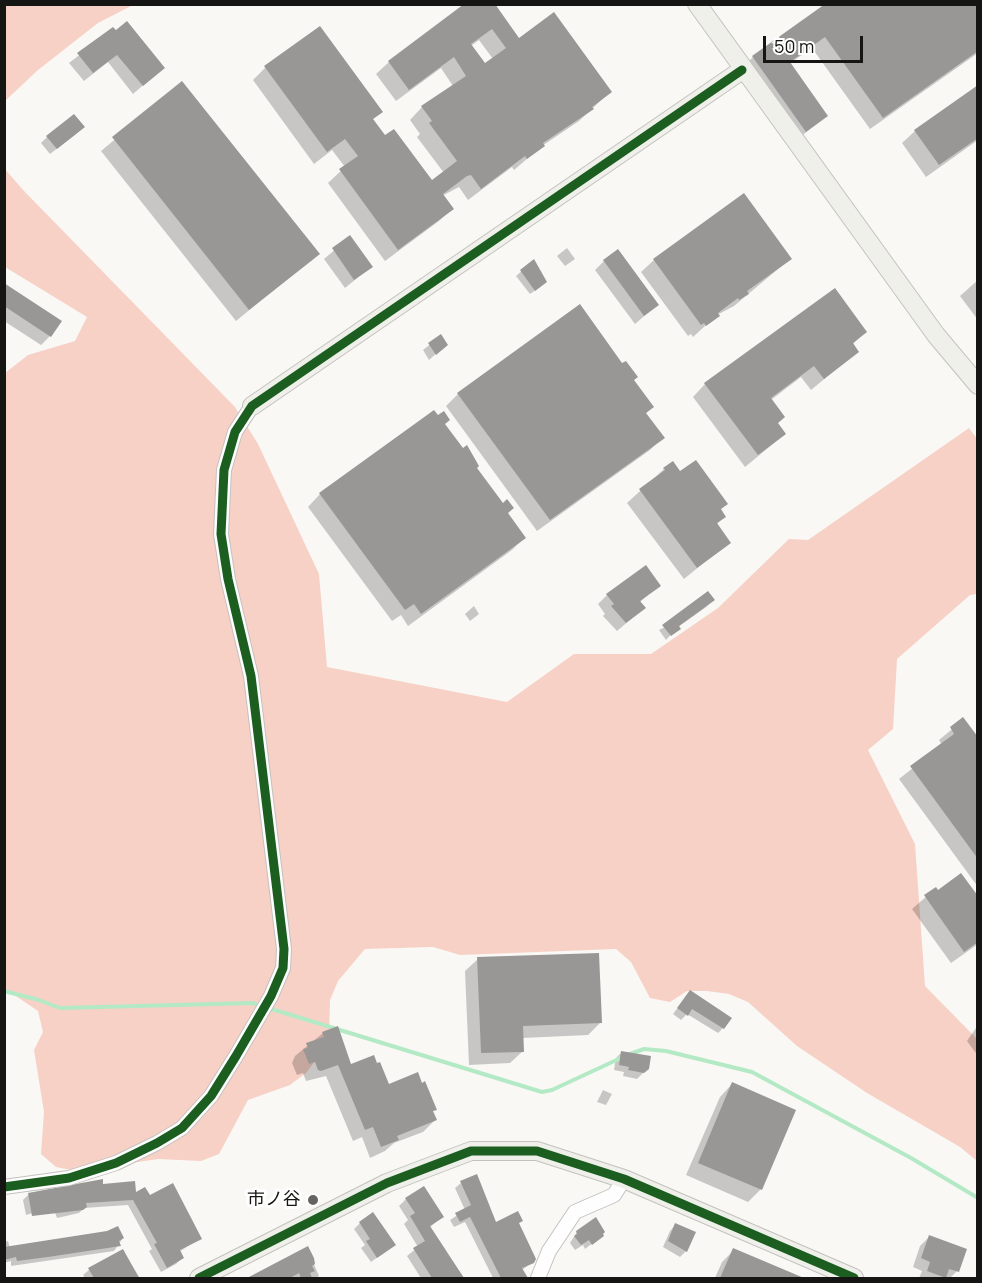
<!DOCTYPE html>
<html>
<head>
<meta charset="utf-8">
<style>
  body { margin:0 }
  #map { position:relative; width:982px; height:1283px; overflow:hidden; background:#f9f8f5; font-family:Manrope,sans-serif }
  canvas { display:block }
  .frame { position:absolute; inset:0; border:6px solid #151513; pointer-events:none }
  .scale { position:absolute; left:763px; top:36px; width:100px; height:27px; box-sizing:border-box; border:3px solid #151513; border-top:0; padding-left:8px; font-size:18px; line-height:21px; white-space:nowrap; color:#151513; -webkit-text-stroke:4px #fff; paint-order:stroke }
</style>
</head>
<body>
<div id="map">
<canvas width="982" height="1283"></canvas>
<div class="frame"></div>
<div class="scale">50 m</div>
</div>
<script>
const g = document.querySelector('canvas').getContext('2d');
g.lineJoin = 'round';
function fill(path, color) { g.fillStyle = color; g.fill(path, 'evenodd'); }
const shape = rows => new Path2D(rows.map(r => 'M' + r).join(''));
function stroke(path, color, width, dash) { g.strokeStyle = color; g.lineWidth = width; g.lineCap = dash ? 'butt' : 'round'; g.setLineDash(dash || []); g.stroke(path); }
function drawText(font, color, halo, rows, align = 'center') {
  g.font = font + ' Manrope,"Noto Sans JP",sans-serif'; g.lineWidth = 6; g.setLineDash([]); g.textBaseline = 'middle'; g.strokeStyle = halo; g.fillStyle = color; for (const [text, x, y, turn = 0] of rows) {
    g.save(); g.translate(x, y); g.rotate((+turn || 0) * Math.PI / 180); g.textAlign = isNaN(turn) ? turn : align; if (halo) g.strokeText(text, 0, 0); g.fillText(text, 0, 0); g.restore();
  }
}
fill(shape([
  [5,4,133,4,133,5,98,23,38,70,5,101],
  [4,168,24,191,235,407,258,444,319,574,327,667,507,702,574,654,651,654,718,608,789,539,808,540,969,428,978,440,977,594,970,595,897,659,893,729,868,750,915,844,925,986,977,1039,977,1161,960,1147,867,1093,797,1046,748,1002,729,994,707,991,687,991,670,1002,650,998,631,962,616,949,460,955,433,947,365,949,338,981,330,1000,329,1040,319,1056,306,1073,290,1085,248,1100,219,1154,201,1161,158,1159,76,1171,56,1167,41,1154,44,1112,34,1050,43,1032,38,1011,4,988,5,373,28,355,75,341,87,317,5,267]
]), '#f7d1c6');
fill(shape([
  [467,4,499,4,495,8,519,40,610,92,579,121,542,146,514,170,512,167,468,200,459,187,442,196,452,209,439,221,385,261,328,183,345,167,332,150,314,164,253,80,265,68,319,28,381,112,372,120,385,137,431,182,444,173,417,137,420,134,410,120,422,107,453,86,441,68,396,101,376,74,389,62],
  [479,40,493,59,485,65,471,46],
  [827,4,978,4,978,53,870,129,812,48,789,64,826,116,793,143,741,69,753,57],
  [113,29,163,68,133,94,108,62,84,81,69,63],
  [182,84,318,254,236,321,101,151],
  [978,86,978,140,926,177,902,143,915,131],
  [77,133,50,154,41,143,47,137],
  [350,237,371,267,345,288,324,259],
  [567,248,575,259,565,266,557,256],
  [790,259,734,306,717,315,693,337,691,334,688,336,641,272,654,260],
  [533,261,540,287,530,294,516,276],
  [604,261,657,305,635,324,595,270],
  [978,280,978,320,960,296],
  [4,285,50,336,41,345,4,321],
  [865,332,852,345,857,352,811,390,801,377,771,400,777,424,785,434,745,467,693,397,705,384],
  [441,336,440,350,429,360,423,350],
  [632,380,652,407,645,414,663,437,650,450,537,531,446,406,458,394],
  [443,424,524,538,512,550,408,626,401,615,392,621,308,507,320,494],
  [664,469,720,510,724,517,716,525,729,542,684,579,627,503],
  [659,585,640,602,644,608,617,631,603,616,605,614,598,604,607,595],
  [709,605,678,627,666,640,659,630],
  [474,606,479,614,470,621,465,614],
  [963,720,978,740,978,887,899,779,942,745,939,740],
  [935,889,938,892,978,898,978,944,951,963,912,909],
  [478,959,600,1023,588,1035,522,1038,523,1051,510,1063,469,1065,465,971],
  [685,998,723,1028,718,1033,687,1014,681,1020,673,1014],
  [978,1025,978,1056,967,1041],
  [323,1033,350,1066,435,1109,432,1112,435,1120,423,1132,394,1143,385,1151,370,1158,362,1137,353,1141,326,1076,306,1081,303,1073,297,1075,292,1063,295,1056],
  [622,1052,648,1068,637,1079,623,1076,624,1072,614,1070,616,1058],
  [732,1084,761,1189,748,1202,686,1175,720,1097],
  [603,1090,612,1094,606,1105,597,1102],
  [461,1183,495,1224,518,1224,533,1262,522,1270,526,1278,493,1278,465,1222,454,1227,450,1220,465,1210,455,1188],
  [102,1185,150,1197,200,1238,179,1252,182,1258,176,1264,161,1272,149,1251,152,1249,128,1205,84,1208,79,1213,57,1218,53,1207,26,1215,23,1200,29,1194],
  [406,1199,442,1217,429,1228,464,1278,421,1278,407,1256,418,1247,404,1224,408,1220,399,1206],
  [360,1223,394,1245,371,1262,361,1248,365,1245,354,1229],
  [675,1225,686,1251,680,1257,663,1247,670,1231],
  [577,1232,602,1236,585,1249,583,1245,575,1250,570,1243],
  [929,1237,957,1271,950,1278,919,1278,922,1271,913,1267,920,1246],
  [123,1238,114,1251,11,1266,11,1261,4,1263,4,1242,8,1241,10,1248],
  [307,1248,319,1276,316,1278,249,1278],
  [734,1250,801,1278,715,1278,722,1262],
  [123,1251,140,1278,85,1278,83,1275,89,1270]
]), '#0003');
stroke(shape([
  [4,991,39,1000,60,1008,252,1003,542,1092,552,1090,623,1057],
  [630,1054,644,1049,666,1051,752,1072,911,1158,978,1198]
]), '#b4e9c5', 4);
fill(shape([
  [464,4,495,4,519,38,554,12,612,92,592,107,594,109,543,143,545,146,527,159,525,156,481,189,471,175,467,176,443,194,454,209,398,250,339,169,358,156,345,139,327,152,264,66,320,26,383,112,373,119,385,135,394,129,432,180,457,161,429,123,432,121,421,106,466,76,454,57,409,90,388,61],
  [492,29,506,48,485,63,471,44],
  [825,4,978,4,978,51,883,118,825,37,790,62,828,116,806,132,752,56],
  [127,21,165,68,143,86,117,55,93,73,77,53,113,27,116,30],
  [182,81,320,254,249,310,112,137],
  [978,85,978,138,939,165,914,130],
  [74,114,85,127,57,149,46,136],
  [744,193,792,259,747,291,749,294,739,300,738,298,718,313,720,316,706,326,704,323,701,325,653,259],
  [350,235,373,267,354,280,332,248],
  [618,249,659,305,644,316,603,260],
  [534,259,547,282,535,291,520,270],
  [4,283,62,321,51,337,4,306],
  [835,288,867,332,853,343,859,352,824,379,814,366,771,398,785,417,778,423,786,434,758,455,704,383],
  [580,304,622,363,626,361,638,377,634,380,654,407,646,413,665,438,550,520,457,393],
  [441,334,448,345,436,355,428,343],
  [434,410,438,415,444,411,450,420,445,424,463,448,467,445,479,466,477,468,503,503,507,499,514,508,508,513,526,538,421,614,414,604,405,610,319,493],
  [696,460,728,504,721,509,726,517,717,523,731,543,697,568,639,489,665,470,663,468,673,461,680,471],
  [646,565,661,586,640,601,646,608,626,623,611,606,614,604,606,594],
  [708,591,715,600,679,626,681,629,671,636,662,625],
  [963,717,978,737,978,859,910,766,954,734,950,727],
  [961,873,978,896,978,942,964,952,924,895,936,887,938,890],
  [599,953,602,1023,523,1026,524,1052,481,1053,477,957],
  [690,990,732,1018,724,1029,692,1009,688,1016,677,1008],
  [338,1026,351,1064,374,1055,377,1063,380,1062,389,1084,418,1072,422,1083,425,1081,437,1110,433,1111,437,1120,397,1136,399,1140,381,1147,373,1127,365,1130,338,1065,321,1071,318,1070,315,1062,309,1064,303,1049,308,1048,306,1043,324,1037,322,1032],
  [621,1051,651,1056,649,1069,644,1073,628,1070,629,1067,619,1065],
  [732,1082,796,1110,762,1190,698,1163],
  [477,1174,496,1222,518,1211,523,1221,519,1223,536,1259,534,1263,522,1268,528,1278,501,1278,470,1217,460,1222,455,1213,471,1205,460,1181],
  [103,1179,103,1184,135,1181,136,1192,145,1187,150,1195,173,1183,202,1239,180,1250,184,1258,167,1268,154,1244,157,1243,133,1200,86,1203,87,1207,83,1210,32,1216,28,1193],
  [424,1186,444,1217,430,1226,464,1278,432,1278,413,1248,425,1241,410,1216,415,1213,405,1198],
  [373,1212,396,1245,377,1258,366,1241,370,1239,359,1222],
  [596,1217,605,1232,603,1234,604,1236,592,1245,589,1240,581,1245,574,1236,577,1234,576,1231],
  [675,1223,696,1232,687,1252,668,1241],
  [118,1226,124,1238,119,1241,121,1246,48,1257,17,1261,16,1257,4,1260,4,1247,107,1231],
  [929,1235,967,1249,959,1272,949,1269,946,1278,927,1271,930,1262,921,1258],
  [308,1246,314,1258,315,1264,312,1266,315,1271,310,1273,312,1278,301,1278,299,1273,290,1278,247,1278],
  [733,1248,804,1278,720,1278],
  [123,1249,139,1278,94,1278,88,1268]
]), '#989795');
const street = shape([
  [4,1187,69,1178,116,1163,157,1143,182,1128,211,1096,236,1056,271,996,283,968,284,949,251,676,228,579,221,534,224,470,235,432,252,406],
  [538,1278,549,1251,575,1212,614,1195,624,1179]
]);
const secondary = shape([
  [697,4,936,335,978,385],
  [252,406,742,70],
  [199,1278,387,1183,471,1151,537,1151,624,1179,854,1278]
]);
stroke(street, '#c3c2bf', 16);
stroke(secondary, '#c3c2bf', 20);
stroke(street, '#fefefe', 14);
stroke(secondary, '#f0f0eb', 18);
stroke(shape([
  [4,1187,69,1178,116,1163,157,1143,182,1128,211,1096,236,1056,271,996,283,968,284,949,251,676,228,579,221,534,224,470,235,432,252,406,742,70],
  [199,1278,387,1183,471,1151,537,1151,624,1179,854,1278]
]), '#1b5e20', 9);
for (const [x, y, r, color] of [
  [313,1200,6,"#656462"]
]) { const dot = new Path2D(); dot.arc(x, y, r, 0, 2 * Math.PI); g.fillStyle = color; g.fill(dot); stroke(dot, '#fff', 2); }
drawText('18px', '#151513', '#fff', [
  ["市ノ谷",301,1200]
], 'right');
</script>
</body>
</html>
